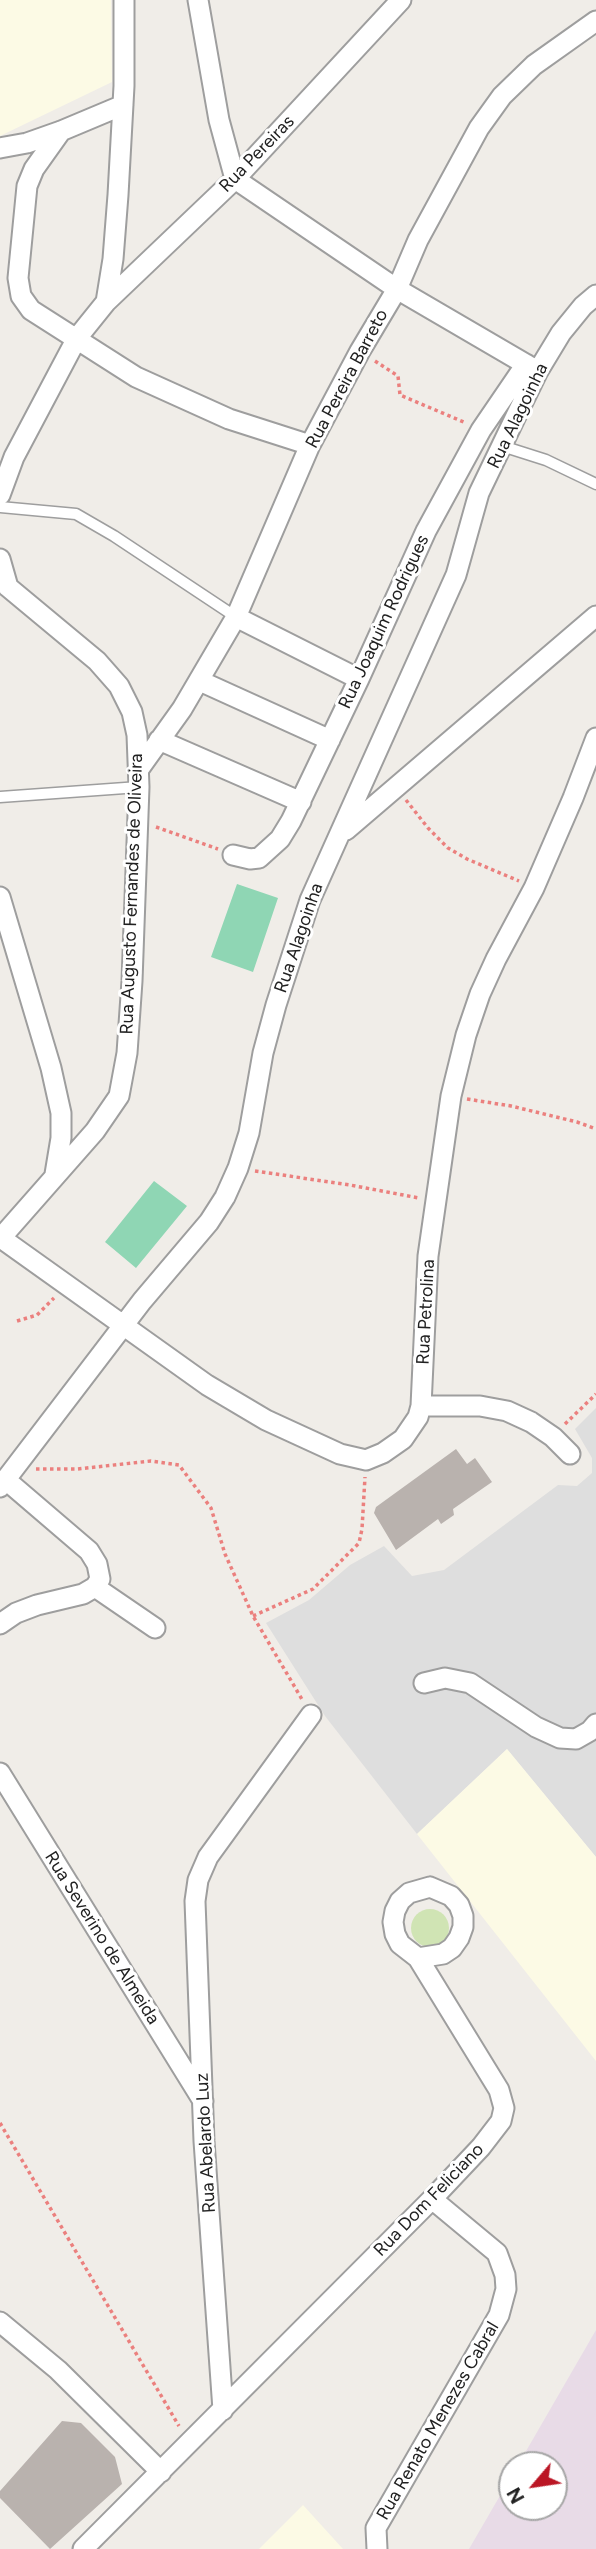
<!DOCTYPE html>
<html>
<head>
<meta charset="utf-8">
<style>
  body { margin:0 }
  #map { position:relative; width:596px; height:2549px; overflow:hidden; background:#f0ede8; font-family:Figtree,sans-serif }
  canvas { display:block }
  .north { position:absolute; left:498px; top:2451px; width:70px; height:70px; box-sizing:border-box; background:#fff; border:2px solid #a6a6a6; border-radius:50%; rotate:241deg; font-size:19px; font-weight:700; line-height:28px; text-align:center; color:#212121 }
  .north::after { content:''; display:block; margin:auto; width:24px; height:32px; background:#bb1625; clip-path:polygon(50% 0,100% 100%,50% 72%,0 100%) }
</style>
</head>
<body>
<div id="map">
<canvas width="596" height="2549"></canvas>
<div class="north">N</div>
</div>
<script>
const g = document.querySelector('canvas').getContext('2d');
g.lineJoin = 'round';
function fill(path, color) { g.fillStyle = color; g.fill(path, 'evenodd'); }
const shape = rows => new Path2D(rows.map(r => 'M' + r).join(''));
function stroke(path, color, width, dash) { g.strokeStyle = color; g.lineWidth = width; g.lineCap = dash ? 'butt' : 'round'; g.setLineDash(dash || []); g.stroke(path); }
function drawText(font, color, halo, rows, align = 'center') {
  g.font = font + ' Figtree,sans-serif'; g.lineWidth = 6; g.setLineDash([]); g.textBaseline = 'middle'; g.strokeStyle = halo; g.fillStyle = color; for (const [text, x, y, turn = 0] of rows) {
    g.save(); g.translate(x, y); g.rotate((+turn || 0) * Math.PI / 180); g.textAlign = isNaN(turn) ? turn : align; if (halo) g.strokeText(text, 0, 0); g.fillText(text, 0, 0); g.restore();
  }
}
fill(shape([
  [596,1408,596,1857,507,1749,417,1834,325,1716,266,1623,309,1600,350,1565,384,1546,412,1576,444,1570,558,1485,577,1486,592,1473,592,1458,575,1429]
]), '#dedede');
fill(shape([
  [596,2330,596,2549,469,2549,512,2475,512,2507,554,2507,554,2465,518,2465]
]), '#e8dbe7');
fill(shape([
  [0,0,111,0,112,82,0,136],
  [507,1749,596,1857,596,2061,417,1834],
  [303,2505,343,2549,259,2549]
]), '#fcfae5');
fill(shape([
  '411 1928a19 19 0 1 1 38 0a19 19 0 1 1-38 0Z'
]), '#d0e4b4');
fill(shape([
  [237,884,278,898,253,972,211,957],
  [154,1181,187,1206,136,1268,105,1242]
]), '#8fd6b4');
fill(shape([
  [456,1449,467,1464,475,1458,492,1482,453,1509,454,1515,441,1524,438,1519,396,1550,374,1513,376,1507],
  [62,2421,81,2423,115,2457,122,2484,50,2549,0,2498,0,2491]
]), '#b9b2ae');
const lane = shape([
  [502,446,546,460,596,484],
  [0,507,76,514,114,536,236,617],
  [0,797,139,787]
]);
const street = shape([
  [198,0,219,120,235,179,397,289,534,369],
  [61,131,34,169,27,186,18,278,21,296,31,310,136,377,229,419,310,445],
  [0,148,27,143,61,131,123,105],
  [106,302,235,179,401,0],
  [0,495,14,457,77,338,106,302,113,259,118,195,124,86,124,0],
  [0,559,8,587,97,661,119,686,132,712,137,735,139,787,132,981,127,1053,119,1096,95,1131,0,1239],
  [236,617,359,679],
  [200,681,330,740],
  [159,740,301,802],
  [139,769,182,709,236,617,310,445,360,351,397,289,418,240,479,128,502,96,534,65,596,21],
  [346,830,596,616],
  [233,855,250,859,259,858,280,839,291,821,359,679,426,531,481,430,526,364],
  [0,897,51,1068,61,1113,61,1138,55,1174],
  [1,1238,207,1385,266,1420,340,1454,366,1460,383,1453,403,1439,418,1417,421,1406,428,1256,451,1096,466,1035,480,994,496,959,534,888,573,798,596,738],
  [421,1406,480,1406,507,1411,531,1422,553,1437,570,1454],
  [0,1487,142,1301,209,1222,225,1197,238,1168,249,1133,263,1053,276,1005,310,900,456,575,479,493,516,416,538,371,561,333,583,306,596,295],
  [95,1587,155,1628],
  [0,1624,16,1613,37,1605,83,1594,95,1587,100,1579,97,1564,89,1551,6,1480],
  [424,1683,445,1678,470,1683,536,1727,560,1738,576,1739,590,1731,596,1724],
  [0,1773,203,2101],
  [430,1887,451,1896,459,1905,463,1916,463,1927,459,1938,452,1948,443,1954,418,1958,400,1944,395,1934,393,1922,395,1911,400,1901,409,1893,430,1887],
  [0,2322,58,2370,161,2472],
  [223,2410,204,2141,195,1901,198,1880,208,1857,311,1715],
  [83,2549,432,2199,481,2147,501,2121,504,2108,499,2090,418,1958],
  [377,2549,376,2528,499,2315,506,2289,505,2275,497,2253,432,2199]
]);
stroke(lane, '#9e9e9e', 13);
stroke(street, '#9e9e9e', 23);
stroke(shape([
  [375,361,398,376,400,395,466,423],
  [406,800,428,828,448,848,467,859,519,881],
  [156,827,218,849],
  [467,1099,511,1106,577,1122,596,1129],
  [255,1171,350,1185,419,1198],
  [17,1321,37,1315,54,1298],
  [565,1424,596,1394],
  [36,1469,77,1469,151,1461,179,1465,211,1508,225,1554,253,1616,303,1701],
  [253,1616,313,1589,359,1543,362,1529,365,1477],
  [0,2123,179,2426]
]), '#eb807e', 3.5, [3.5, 3.5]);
stroke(lane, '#fff', 10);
stroke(street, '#fff', 19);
drawText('18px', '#212121', '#fff', [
  ["Rua Pereiras",257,154,-46],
  ["Rua Pereira Barreto",347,379,-62],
  ["Rua Alagoinha",518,416,-64],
  ["Rua Joaquim Rodrigues",384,622,-65],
  ["Rua Augusto Fernandes de Oliveira",132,894,-88],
  ["Rua Alagoinha",299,938,-71],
  ["Rua Petrolina",426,1312,-87],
  ["Rua Severino de Almeida",102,1938,58],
  ["Rua Abelardo Luz",206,2143,-93],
  ["Rua Dom Feliciano",429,2200,-46],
  ["Rua Renato Menezes Cabral",438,2421,-60]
]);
</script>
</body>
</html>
